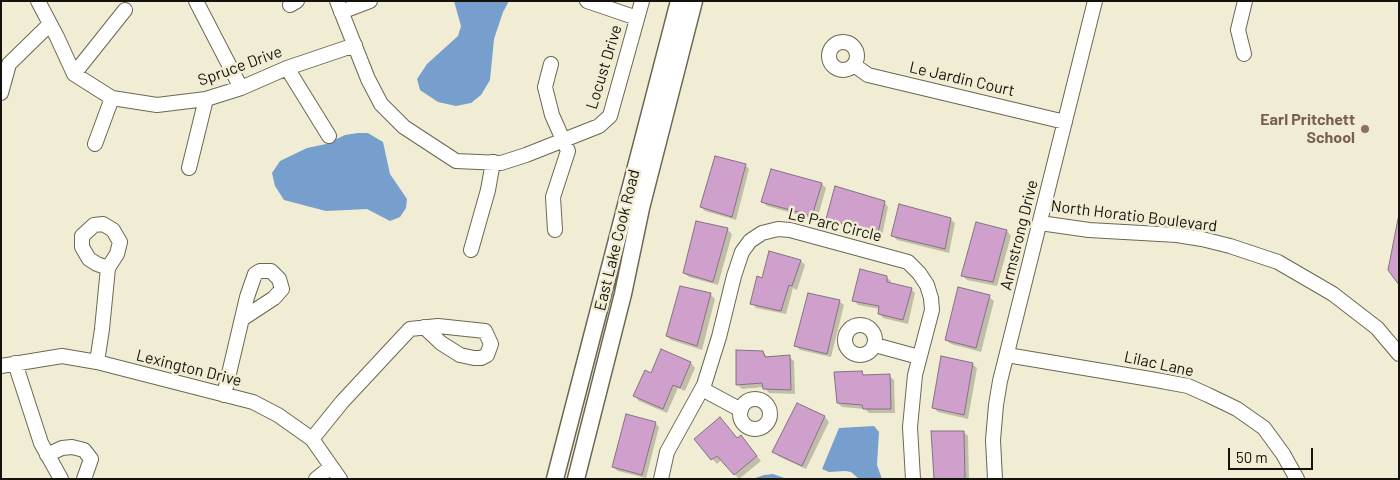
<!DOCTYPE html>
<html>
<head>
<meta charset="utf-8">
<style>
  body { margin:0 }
  #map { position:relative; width:1400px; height:480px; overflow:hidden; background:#f1edd4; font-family:Barlow,sans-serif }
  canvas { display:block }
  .frame { position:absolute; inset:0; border:2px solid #14120a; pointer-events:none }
  .scale { position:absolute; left:1228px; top:448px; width:85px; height:22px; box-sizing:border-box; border:2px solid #14120a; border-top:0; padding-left:6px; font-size:15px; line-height:18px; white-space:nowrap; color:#14120a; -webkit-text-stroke:4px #f1edd4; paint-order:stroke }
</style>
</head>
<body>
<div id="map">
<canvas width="1400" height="480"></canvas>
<div class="frame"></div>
<div class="scale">50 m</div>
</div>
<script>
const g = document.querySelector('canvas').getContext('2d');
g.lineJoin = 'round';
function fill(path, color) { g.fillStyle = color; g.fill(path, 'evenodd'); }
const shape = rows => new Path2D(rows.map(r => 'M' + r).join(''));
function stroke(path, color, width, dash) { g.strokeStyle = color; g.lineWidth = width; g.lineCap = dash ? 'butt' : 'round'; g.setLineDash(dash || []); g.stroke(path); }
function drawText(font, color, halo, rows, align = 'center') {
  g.font = font + ' Barlow,sans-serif'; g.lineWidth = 5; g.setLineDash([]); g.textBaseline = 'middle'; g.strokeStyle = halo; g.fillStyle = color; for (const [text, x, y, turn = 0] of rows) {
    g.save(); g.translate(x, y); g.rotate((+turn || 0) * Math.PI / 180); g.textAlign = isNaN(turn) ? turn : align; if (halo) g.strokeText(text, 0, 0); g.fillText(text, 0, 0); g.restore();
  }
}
fill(shape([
  [454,1,509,1,503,12,494,39,490,80,481,95,471,103,456,106,438,102,420,90,417,79,427,64,458,36,461,26],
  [358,133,368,133,383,142,390,174,407,199,406,208,400,217,390,221,367,209,326,211,284,200,275,186,272,173,280,161,307,148,326,144,345,135],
  [874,426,879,432,877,465,882,479,859,479,851,472,845,471,829,472,822,469,839,428],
  [773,474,787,479,752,479,764,475]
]), '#779fcd');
fill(shape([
  [745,165,749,169,736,220,705,211,701,207],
  [822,184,826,188,817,220,767,206,762,201],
  [884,202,888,207,882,236,832,223,827,219],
  [950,219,955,223,949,253,897,240,893,236],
  [727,229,732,234,718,285,689,277,684,273],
  [1007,231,1011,236,997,286,967,280,962,275],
  [801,261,805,265,797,290,793,288,786,314,756,308,752,303,763,279],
  [886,277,891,281,891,284,911,289,915,293,908,324,883,318,879,313,880,309,858,305,854,300],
  [710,294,715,299,702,350,671,340,667,336],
  [989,297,994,301,981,352,951,344,946,340],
  [839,301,844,305,831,357,800,350,796,346],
  [661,351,691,363,695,368,685,391,678,388,667,413,639,401,635,396,651,374],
  [763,352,767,357,789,357,794,361,795,394,769,393,764,387,742,389,737,384],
  [972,364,977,368,968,419,938,412,934,408],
  [861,372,866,377,889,376,894,380,895,413,869,413,865,409,842,407,838,403],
  [797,405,825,417,829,422,806,469,778,456,774,451],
  [655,423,659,427,646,478,618,471,613,467],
  [963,432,968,436,969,479,935,479],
  [695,439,738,439,745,441,761,461,739,479,722,459,717,464]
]), '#0003');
const building = shape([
  [715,156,746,164,732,217,700,207,715,156],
  [771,169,822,183,812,216,761,202,771,169],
  [835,186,885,201,878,233,826,219,835,186],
  [899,204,951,218,945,249,891,236,899,204],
  [1399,214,1399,285,1388,270,1399,214],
  [696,221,728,228,713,282,683,273,696,221],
  [976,222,1007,230,993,282,961,276,976,222],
  [769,251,801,260,792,286,789,285,781,311,750,304,757,276,762,278,769,251],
  [860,269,887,276,887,282,912,288,903,320,878,314,879,306,852,301,860,269],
  [680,286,711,293,697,346,666,336,680,286],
  [958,287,990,295,976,348,945,340,958,287],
  [808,293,840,300,827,354,794,346,808,293],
  [661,349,691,362,680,388,673,385,663,409,633,396,645,370,651,373,661,349],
  [736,350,763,351,765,357,790,355,791,390,763,389,762,383,736,385,736,350],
  [941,356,973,363,964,415,932,408,941,356],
  [862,371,863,375,890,374,891,409,863,409,862,405,837,403,834,372,862,371],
  [797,403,825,416,802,466,772,452,797,403],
  [626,414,656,422,642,475,612,467,626,414],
  [720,417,737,438,741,435,757,456,734,475,717,456,711,460,694,439,720,417],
  [931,431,964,431,965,479,934,479,931,431]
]);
fill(building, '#cfa0cc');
stroke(building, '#837182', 1);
const minor = shape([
  [38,1,57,37,74,74,112,98,157,105,206,99,241,88,287,68,355,45],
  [196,1,241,88],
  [337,1,368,79,381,104,404,127,456,161,501,163,526,155,599,126,610,116,642,1],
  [587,1,637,18],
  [290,5,297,1],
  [341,12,370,1],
  '829 56a14 14 0 1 1 28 0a14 14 0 1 1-28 0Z',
  [1244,54,1238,30,1245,1],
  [551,64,545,87,552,115,568,151,553,197,555,230],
  [854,65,868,75,1065,122],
  [287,68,329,136],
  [74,74,125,10],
  [1,93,9,64,50,24],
  [95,144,112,98],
  [189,168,206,99],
  [1040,223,1089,230,1177,235,1202,239,1230,246,1278,262,1333,294,1377,328,1399,354],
  [471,250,488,190,493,162],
  '845 340a15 15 0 1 1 30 0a15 15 0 1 1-30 0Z',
  [875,345,919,357],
  [1007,355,1156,380,1188,386,1208,395,1237,409,1264,428,1283,454,1297,479],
  [97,362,102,329,108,268,117,254,120,242,113,230,103,224,94,225,82,236,82,247,89,259,97,264,108,268],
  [15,363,41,443,61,479],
  [1,366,62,356,97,362,253,402,278,415,312,439,340,479],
  [702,389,741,410],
  [224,395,227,382,247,297,255,274,260,271,271,271,279,279,282,289,274,298,242,319],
  '740 414a15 15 0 1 1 30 0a15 15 0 1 1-30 0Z',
  [312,439,342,402,410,329,438,326,485,331,491,344,487,355,481,358,474,358,460,355,441,343,424,327],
  [47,455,62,448,72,447,84,450,91,459,84,479],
  [316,479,331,467],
  [661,479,667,452,704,385,719,337,734,276,742,252,750,241,762,233,778,229,790,230,908,262,919,273,927,285,931,298,932,310,915,375,910,427,913,479],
  [995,479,993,440,996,405,1000,381,1095,1]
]);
const major = shape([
  [555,479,679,1],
  [576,479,623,294,641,208,694,1]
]);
stroke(minor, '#6c6752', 16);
stroke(major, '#6c6752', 19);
stroke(minor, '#fff', 14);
stroke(major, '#fff', 16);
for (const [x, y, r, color] of [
  [1365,129,5,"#8d6e63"]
]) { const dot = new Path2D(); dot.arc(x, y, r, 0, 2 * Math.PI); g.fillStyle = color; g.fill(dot); stroke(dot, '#f1edd4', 2); }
drawText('16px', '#14120a', '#f1edd4', [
  ["Spruce Drive",240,66,-20],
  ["Locust Drive",604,67,-73],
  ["Le Jardin Court",962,79,13],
  ["North Horatio Boulevard",1134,216,7],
  ["Le Parc Circle",835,225,14],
  ["Armstrong Drive",1019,235,-76],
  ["East Lake Cook Road",617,240,-76],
  ["Lilac Lane",1159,364,12],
  ["Lexington Drive",189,368,14]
]);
drawText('bold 16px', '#785e54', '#f1edd4', [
  ["Earl Pritchett",1355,120],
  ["School",1355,138]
], 'right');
</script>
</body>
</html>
